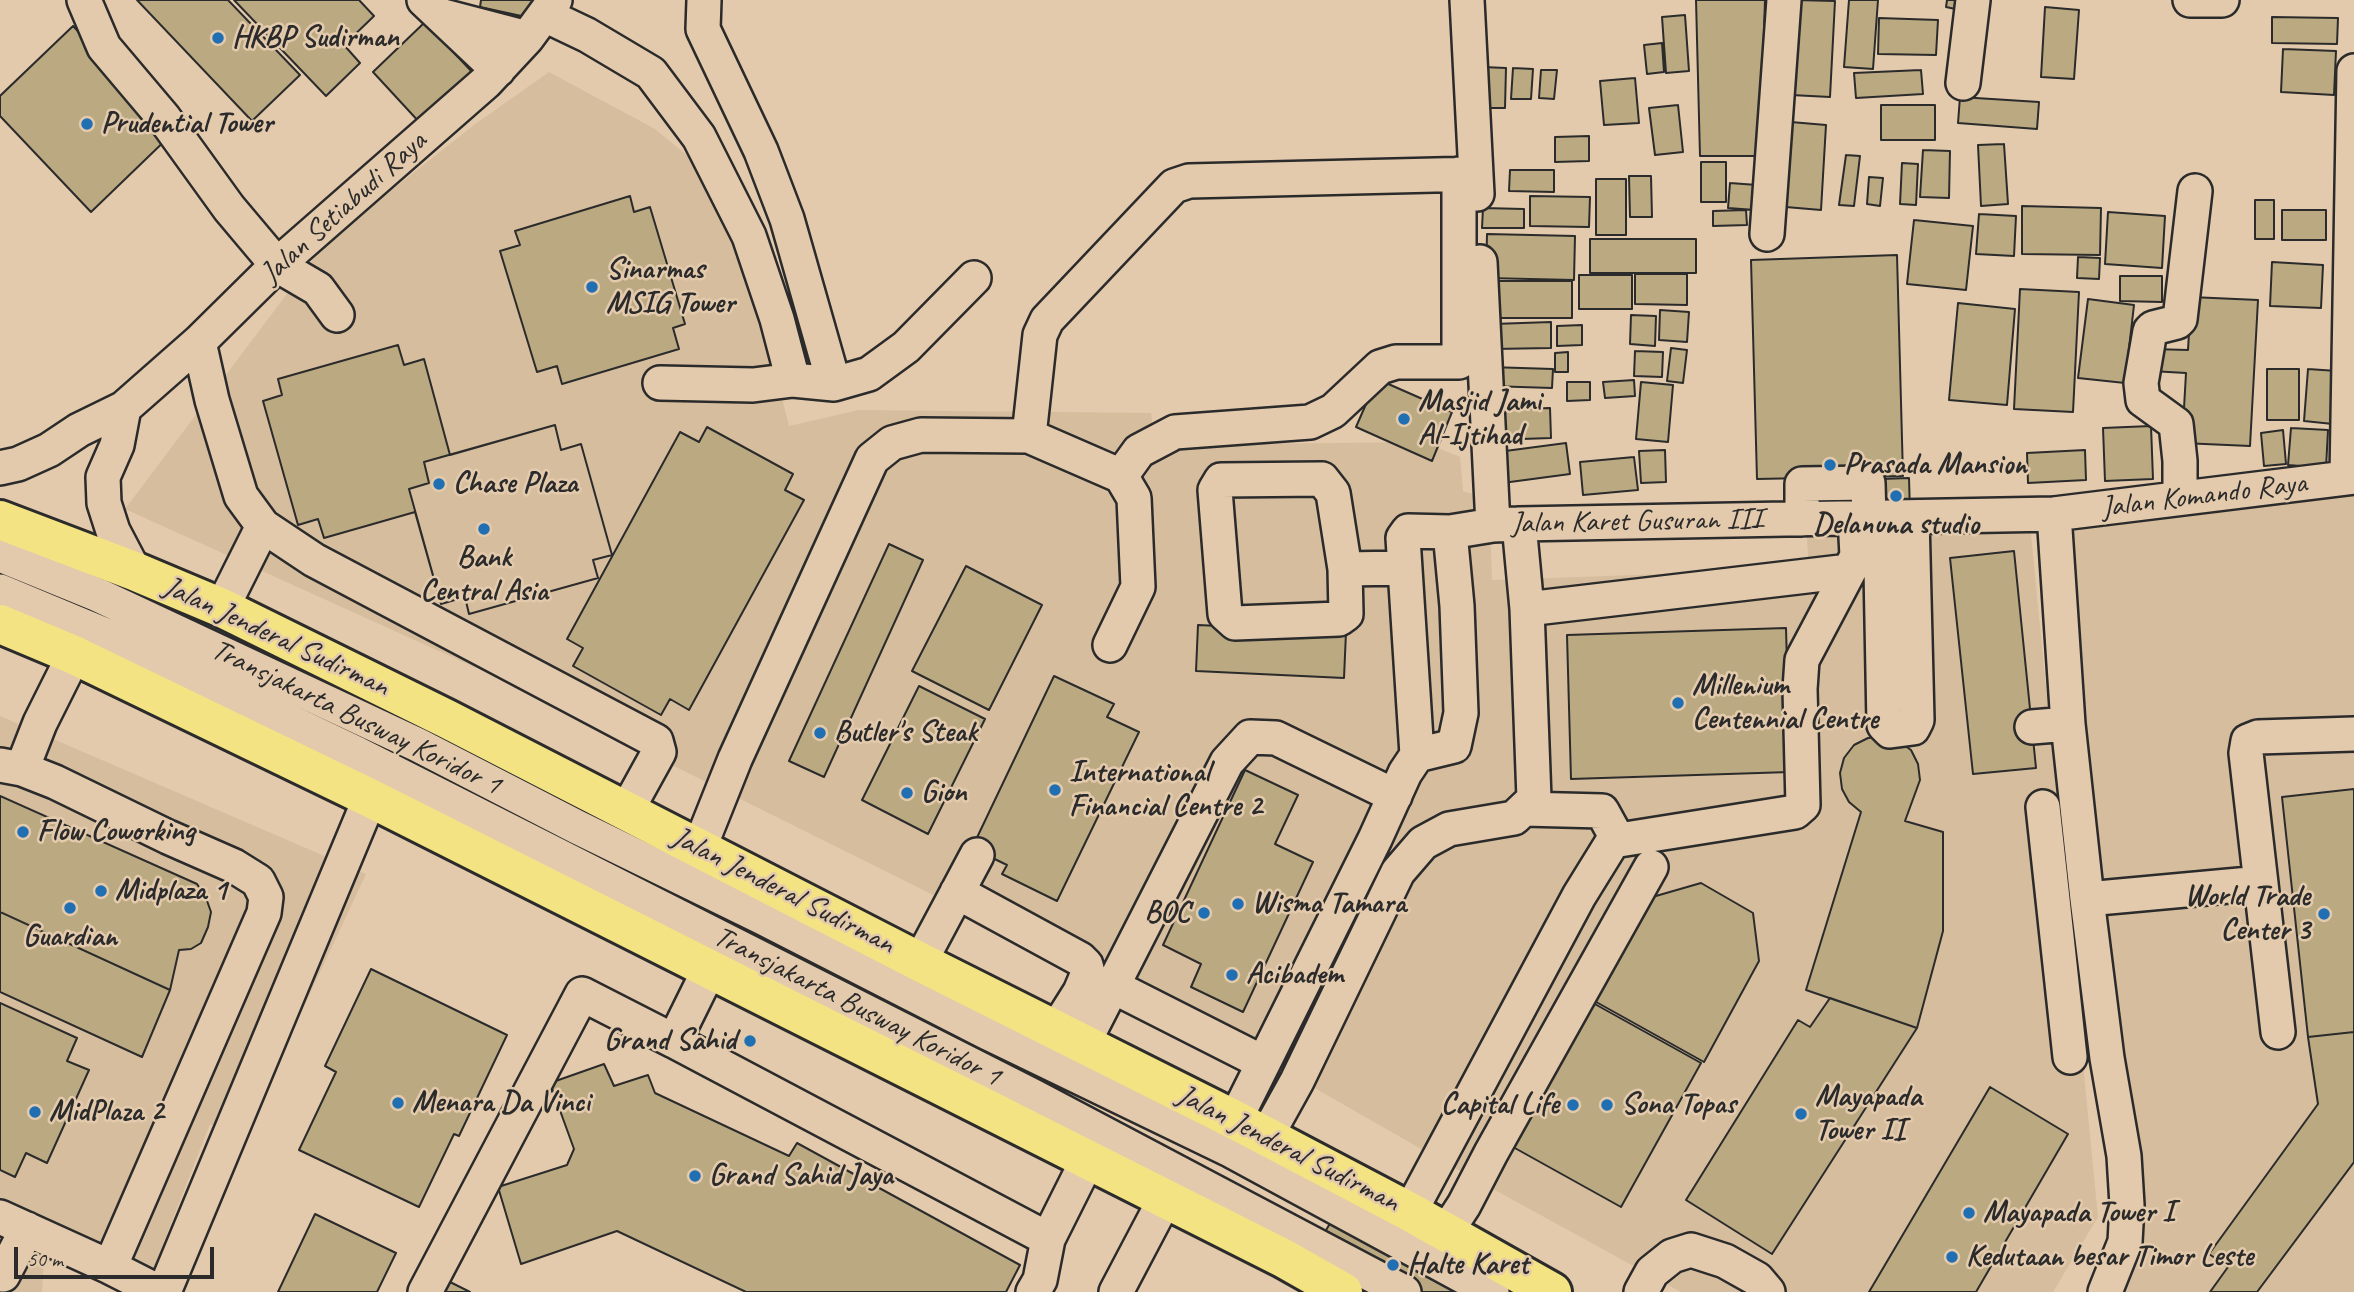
<!DOCTYPE html>
<html>
<head>
<meta charset="utf-8">
<style>
  body { margin:0 }
  #map { position:relative; width:2354px; height:1292px; overflow:hidden; background:#e4caac; font-family:Caveat,sans-serif }
  canvas { display:block }
  .scale { position:absolute; left:14px; top:1247px; width:200px; height:32px; box-sizing:border-box; border:4px solid #2b2b2b; border-top:0; padding-left:9px; font-size:21px; line-height:24px; white-space:nowrap; color:#2b2b2b; -webkit-text-stroke:5px #e4caac; paint-order:stroke }
</style>
</head>
<body>
<div id="map">
<canvas width="2354" height="1292"></canvas>
<div class="scale">50 m</div>
</div>
<script>
const g = document.querySelector('canvas').getContext('2d');
g.lineJoin = 'round';
function fill(path, color) { g.fillStyle = color; g.fill(path, 'evenodd'); }
const shape = rows => new Path2D(rows.map(r => 'M' + r).join(''));
function stroke(path, color, width, dash) { g.strokeStyle = color; g.lineWidth = width; g.lineCap = dash ? 'butt' : 'round'; g.setLineDash(dash || []); g.stroke(path); }
function drawText(font, color, halo, rows, align = 'center') {
  g.font = font + ' Caveat,sans-serif'; g.lineWidth = 5; g.setLineDash([]); g.textBaseline = 'middle'; g.strokeStyle = halo; g.fillStyle = color; for (const [text, x, y, turn = 0] of rows) {
    g.save(); g.translate(x, y); g.rotate((+turn || 0) * Math.PI / 180); g.textAlign = isNaN(turn) ? turn : align; if (halo) g.strokeText(text, 0, 0); g.fillText(text, 0, 0); g.restore();
  }
}
fill(shape([
  [549,72,655,129,710,174,738,225,789,426,859,410,1151,413,1155,445,1423,442,1460,457,1463,491,1489,499,1492,580,1809,569,1806,523,2028,504,2098,1217,2053,1292,1681,1292,1451,1166,1290,1074,1086,971,483,671,125,509,326,242,474,125],
  [2354,472,2354,1292,2112,1292,2144,1247,2059,524],
  [0,716,366,874,241,1141,210,1124,144,1292,120,1292,44,1259,42,1292,0,1292]
]), '#d5bd9d');
const building = shape([
  [137,0,228,0,300,75,252,121,137,0],
  [234,0,359,0,374,16,344,45,360,63,326,96,234,0],
  [481,0,538,0,535,19,480,7,481,0],
  [1696,0,1765,0,1760,156,1700,156,1696,0],
  [1795,0,1835,1,1830,97,1791,95,1795,0],
  [1849,0,1878,0,1873,69,1844,67,1849,0],
  [1947,0,1962,0,1960,10,1946,7,1947,0],
  [2045,7,2079,10,2074,79,2041,77,2045,7],
  [1685,15,1689,71,1666,73,1662,17,1685,15],
  [2272,17,2338,18,2337,44,2272,43,2272,17],
  [1879,18,1938,20,1936,55,1878,54,1879,18],
  [425,22,474,74,421,124,373,72,425,22],
  [73,26,174,132,91,212,0,116,0,96,73,26],
  [1662,43,1664,72,1647,74,1644,45,1662,43],
  [2283,49,2336,51,2334,95,2281,92,2283,49],
  [1483,67,1506,68,1505,108,1482,108,1483,67],
  [1513,68,1533,69,1531,99,1511,99,1513,68],
  [1541,70,1557,70,1554,99,1539,98,1541,70],
  [1921,70,1923,94,1856,98,1854,73,1921,70],
  [1635,78,1639,123,1604,125,1600,81,1635,78],
  [1960,97,2039,102,2037,129,1958,123,1960,97],
  [1678,105,1683,152,1655,155,1649,108,1678,105],
  [1881,105,1935,105,1935,140,1881,140,1881,105],
  [1779,121,1826,125,1821,210,1774,206,1779,121],
  [1589,136,1589,161,1555,162,1555,137,1589,136],
  [2004,144,2008,204,1981,206,1978,145,2004,144],
  [1923,150,1950,151,1949,198,1920,197,1923,150],
  [1846,155,1860,156,1854,206,1839,205,1846,155],
  [1701,162,1726,162,1726,202,1701,202,1701,162],
  [1902,163,1918,164,1916,205,1900,204,1902,163],
  [1510,170,1554,170,1554,192,1509,191,1510,170],
  [1629,176,1651,176,1652,217,1630,217,1629,176],
  [1869,177,1883,178,1880,206,1867,204,1869,177],
  [1596,179,1626,179,1626,235,1596,235,1596,179],
  [1730,183,1757,185,1755,210,1728,208,1730,183],
  [630,196,634,212,650,207,685,324,673,328,679,349,562,384,557,366,537,372,500,251,520,245,515,231,630,196],
  [1530,196,1590,197,1589,227,1530,226,1530,196],
  [2255,200,2274,200,2274,239,2255,239,2255,200],
  [2022,206,2101,208,2100,255,2022,254,2022,206],
  [1483,208,1524,209,1524,228,1482,228,1483,208],
  [1746,210,1747,225,1713,226,1713,211,1746,210],
  [2282,210,2326,210,2326,240,2282,240,2282,210],
  [2108,212,2165,216,2162,268,2105,264,2108,212],
  [1979,214,2016,216,2014,256,1976,254,1979,214],
  [1914,220,1973,226,1966,290,1907,284,1914,220],
  [1487,234,1575,236,1574,280,1486,278,1487,234],
  [1590,239,1696,239,1696,273,1590,273,1590,239],
  [1897,255,1903,476,1757,479,1751,260,1897,255],
  [2078,257,2100,258,2099,279,2077,278,2078,257],
  [2272,262,2323,265,2321,308,2270,306,2272,262],
  [1635,274,1687,274,1687,305,1635,304,1635,274],
  [1579,275,1632,275,1632,309,1579,309,1579,275],
  [2120,276,2162,276,2162,302,2120,301,2120,276],
  [1484,281,1572,281,1572,318,1484,318,1484,281],
  [2020,289,2079,292,2073,412,2014,409,2020,289],
  [2191,297,2258,300,2250,446,2182,443,2186,373,2151,371,2152,349,2188,350,2191,297],
  [2088,299,2134,305,2125,383,2078,378,2088,299],
  [1958,303,2015,309,2007,405,1949,400,1958,303],
  [1660,310,1689,312,1687,342,1659,340,1660,310],
  [1631,315,1656,316,1655,346,1630,344,1631,315],
  [1551,322,1551,348,1494,349,1493,324,1551,322],
  [1582,325,1582,345,1557,346,1557,326,1582,325],
  [398,345,404,365,424,359,450,455,555,425,561,450,581,444,612,555,593,560,598,578,469,614,465,597,441,604,415,512,324,538,318,519,298,525,263,401,282,395,278,379,398,345],
  [1671,348,1687,350,1683,383,1667,381,1671,348],
  [1635,351,1663,352,1662,377,1634,376,1635,351],
  [1568,352,1568,372,1555,372,1555,353,1568,352],
  [1489,367,1553,369,1552,388,1489,386,1489,367],
  [2267,369,2299,369,2299,420,2267,420,2267,369],
  [2308,369,2337,371,2333,424,2304,421,2308,369],
  [1377,379,1452,412,1432,461,1356,427,1377,379],
  [1634,380,1635,396,1605,398,1603,382,1634,380],
  [1567,382,1590,382,1590,400,1567,401,1567,382],
  [1641,382,1673,385,1668,442,1636,439,1641,382],
  [1550,408,1551,438,1492,440,1491,410,1550,408],
  [555,425,561,450,581,444,612,555,593,560,598,578,469,614,465,597,441,604,409,489,429,483,424,462,555,425],
  [2151,426,2153,479,2105,481,2103,428,2151,426],
  [707,427,793,474,785,490,804,500,689,710,670,699,661,715,573,666,583,648,567,639,680,432,699,442,707,427],
  [2291,428,2328,430,2326,468,2288,465,2291,428],
  [2283,430,2286,464,2264,466,2261,433,2283,430],
  [1566,443,1570,474,1495,484,1490,453,1566,443],
  [1665,450,1666,482,1641,483,1639,451,1665,450],
  [2085,450,2086,480,2028,483,2027,453,2085,450],
  [1634,457,1638,490,1583,495,1580,462,1634,457],
  [1909,478,1910,512,1882,514,1881,479,1909,478],
  [889,544,923,560,824,777,789,761,889,544],
  [2014,551,2036,768,1973,774,1950,558,2014,551],
  [966,566,1042,605,989,710,912,671,966,566],
  [1198,625,1346,632,1344,678,1196,671,1198,625],
  [1786,628,1790,772,1571,779,1567,635,1786,628],
  [1054,676,1114,704,1107,717,1139,732,1057,901,1002,874,1007,865,972,848,1054,676],
  [919,686,985,719,928,834,862,800,919,686],
  [1883,736,1898,741,1911,750,1918,764,1920,780,1905,821,1943,832,1943,931,1917,1028,1806,990,1861,812,1849,802,1842,789,1840,773,1844,758,1854,745,1868,738,1883,736],
  [1245,770,1298,795,1275,844,1313,862,1243,1012,1191,987,1201,964,1163,945,1245,770],
  [2354,789,2354,1032,2308,1037,2282,797,2354,789],
  [0,796,197,884,206,898,211,912,208,927,201,943,191,949,179,950,170,990,0,912,0,796],
  [1701,883,1753,913,1759,961,1704,1062,1589,998,1642,900,1701,883],
  [0,912,170,990,142,1057,0,992,0,912],
  [371,969,507,1035,459,1136,454,1134,419,1207,299,1150,336,1072,325,1066,371,969],
  [1830,998,1917,1028,1772,1254,1686,1200,1798,1020,1810,1027,1830,998],
  [0,1003,77,1038,67,1061,89,1070,47,1163,26,1153,15,1177,0,1170,0,1003],
  [1593,1003,1701,1063,1621,1207,1513,1147,1593,1003],
  [2354,1032,2354,1162,2257,1292,2210,1292,2228,1267,2209,1254,2318,1104,2308,1037,2354,1032],
  [604,1064,614,1086,648,1075,655,1093,789,1156,797,1143,1020,1265,1006,1292,746,1292,617,1231,521,1264,498,1187,567,1165,574,1149,550,1083,604,1064],
  [1990,1087,2068,1134,1976,1292,1869,1292,1990,1087],
  [315,1214,396,1253,377,1292,278,1292,315,1214],
  [1332,1220,1464,1292,1422,1292,1322,1237,1332,1220],
  [446,1280,470,1292,439,1292,446,1280]
]);
fill(building, '#bba982');
stroke(building, '#2b2b2b', 2);
const minor = shape([
  [84,0,104,47,164,118,229,208,277,265,318,289,337,315],
  [424,0,498,70],
  [704,0,703,29,761,151,787,219,834,384],
  [1467,0,1477,194],
  [2190,0,2222,0],
  [545,15,587,35,651,73,699,137,749,236,777,319,793,380],
  [443,16,527,38],
  [1963,83,1973,0],
  [1767,234,1784,0],
  [1480,262,1493,525],
  [199,342,212,400,241,496,263,526,314,560,656,741,659,752,627,810],
  [660,383,753,385,793,380,834,384,869,374,906,347,974,278],
  [124,408,117,445,103,477,104,503,113,531,134,571],
  [1029,436,1040,335,1047,320,1174,186,1189,181,1476,174],
  [0,468,18,464,49,450,79,430,124,408,199,342,277,265,486,82,527,38,555,0],
  [2347,478,2354,71],
  [1322,479,1333,493,1345,569,1346,614,1339,619,1235,623,1225,614,1215,490,1221,480,1322,479],
  [2180,498,2180,461,2176,424,2143,400,2141,383,2150,331,2153,328,2177,322,2180,319,2195,191],
  [2054,514,2068,724,2087,899,2107,1058,2124,1156,2127,1205,2125,1242,2105,1292],
  [1880,517,1884,725,1890,731,1913,728,1917,720,1912,517],
  [1802,519,1802,484,1868,483,1869,518],
  [0,555,98,595,418,745,577,827,763,918,986,1032,1232,1151,1492,1292],
  [1345,569,1404,568],
  [0,591,127,644,358,754,1033,1096,1404,1292],
  [222,608,263,526],
  [1527,609,1849,571],
  [1110,645,1138,587,1134,498,1121,476],
  [2032,727,2068,724],
  [1417,755,1403,538,1408,531,1450,532],
  [0,765,22,769,55,782,168,837,234,866,258,881,266,897,264,913,110,1267],
  [22,769,40,723,74,655],
  [2043,807,2070,1057],
  [1524,809,1602,811,1618,840],
  [699,849,735,759,872,459,892,443,921,435,1029,436,1121,476,1139,451,1175,432,1310,422,1333,411,1380,367,1396,362,1459,362,1459,174],
  [957,892,1080,959,1086,965,1088,973,1080,992,1056,1030],
  [2087,899,2261,883],
  [920,962,977,855],
  [709,970,674,1041,1048,1239],
  [1110,990,1120,990,1258,1060,1262,1065],
  [2278,1032,2246,753,2248,741,2258,737,2354,734],
  [1083,1044,1227,762,1250,737,1276,738,1395,796],
  [1235,1120,1375,839,1405,773,1417,755,1454,746,1461,713,1457,606,1450,532,1493,525,1519,524,2054,514,2354,477],
  [1266,1137,1297,1081,1398,872,1423,843,1449,829,1514,818,1534,799,1527,609,1519,524],
  [1410,1212,1579,896,1613,841,1795,812,1803,805,1800,689,1802,660,1857,556,1855,518],
  [0,1217,110,1267,159,1292],
  [1447,1231,1464,1205,1491,1153,1651,867],
  [0,1274,3,1275,27,1229],
  [164,1292,370,798],
  [425,1292,582,994,674,1041],
  [1033,1292,1040,1280,1048,1239,1088,1159],
  [1116,1292,1165,1199],
  [1641,1292,1652,1272,1672,1256,1691,1250,1725,1261,1757,1279,1768,1292]
]);
const major = shape([
  [0,520,134,571,222,608,447,719,920,962,1235,1120,1410,1212,1552,1292],
  [0,624,74,655,370,798,1283,1258,1343,1292]
]);
stroke(minor, '#2b2b2b', 38);
stroke(major, '#2b2b2b', 44);
stroke(minor, '#e4caac', 33);
stroke(major, '#f4e382', 38);
for (const [x, y, r, color] of [
  [218,38,7,"#1f6fb2"],
  [87,124,7,"#1f6fb2"],
  [592,287,7,"#1f6fb2"],
  [1404,419,7,"#1f6fb2"],
  [1830,465,7,"#1f6fb2"],
  [439,484,7,"#1f6fb2"],
  [1896,496,7,"#1f6fb2"],
  [484,529,7,"#1f6fb2"],
  [1678,703,7,"#1f6fb2"],
  [820,733,7,"#1f6fb2"],
  [1055,790,7,"#1f6fb2"],
  [907,793,7,"#1f6fb2"],
  [23,832,7,"#1f6fb2"],
  [101,891,7,"#1f6fb2"],
  [1238,904,7,"#1f6fb2"],
  [70,908,7,"#1f6fb2"],
  [1204,913,7,"#1f6fb2"],
  [2324,914,7,"#1f6fb2"],
  [1232,975,7,"#1f6fb2"],
  [750,1041,7,"#1f6fb2"],
  [398,1103,7,"#1f6fb2"],
  [1573,1105,7,"#1f6fb2"],
  [1607,1105,7,"#1f6fb2"],
  [35,1112,7,"#1f6fb2"],
  [1801,1114,7,"#1f6fb2"],
  [695,1176,7,"#1f6fb2"],
  [1969,1213,7,"#1f6fb2"],
  [1952,1257,7,"#1f6fb2"],
  [1393,1265,7,"#1f6fb2"]
]) { const dot = new Path2D(); dot.arc(x, y, r, 0, 2 * Math.PI); g.fillStyle = color; g.fill(dot); stroke(dot, '#e4caac', 2.5); }
drawText('bold 30px', '#2b2b2b', '#e4caac', [
  ["HKBP Sudirman",232,38],
  ["Prudential Tower",101,124],
  ["Sinarmas",606,270],
  ["MSIG Tower",606,304],
  ["Masjid Jami",1418,402],
  ["Al-Ijtihad",1418,436],
  ["Prasada Mansion",1844,465],
  ["Chase Plaza",453,484],
  ["Delanuna studio",1896,525,"center"],
  ["Bank",484,558,"center"],
  ["Central Asia",484,592,"center"],
  ["Millenium",1692,686],
  ["Centennial Centre",1692,720],
  ["Butler's Steak",834,733],
  ["International",1069,773],
  ["Financial Centre 2",1069,807],
  ["Gion",921,793],
  ["Flow Coworking",37,832],
  ["Midplaza 1",115,891],
  ["World Trade",2310,897,"right"],
  ["Center 3",2310,931,"right"],
  ["Wisma Tamara",1252,904],
  ["BOC",1190,913,"right"],
  ["Guardian",70,937,"center"],
  ["Acibadem",1246,975],
  ["Grand Sahid",736,1041,"right"],
  ["Mayapada",1815,1097],
  ["Tower II",1815,1131],
  ["Menara Da Vinci",412,1103],
  ["Capital Life",1559,1105,"right"],
  ["Sona Topas",1621,1105],
  ["MidPlaza 2",49,1112],
  ["Grand Sahid Jaya",709,1176],
  ["Mayapada Tower I",1983,1213],
  ["Kedutaan besar Timor Leste",1966,1257],
  ["Halte Karet",1407,1265]
], 'left');
drawText('30px', '#2b2b2b', '#e4caac', [
  ["Jalan Setiabudi Raya",344,208,-42],
  ["Jalan Komando Raya",2204,496,-7],
  ["Jalan Karet Gusuran III",1637,522,-1],
  ["Jalan Jenderal Sudirman",276,637,25],
  ["Transjakarta Busway Koridor 1",356,718,26],
  ["Jalan Jenderal Sudirman",783,891,27],
  ["Transjakarta Busway Koridor 1",857,1007,27],
  ["Jalan Jenderal Sudirman",1288,1149,27]
]);
</script>
</body>
</html>
